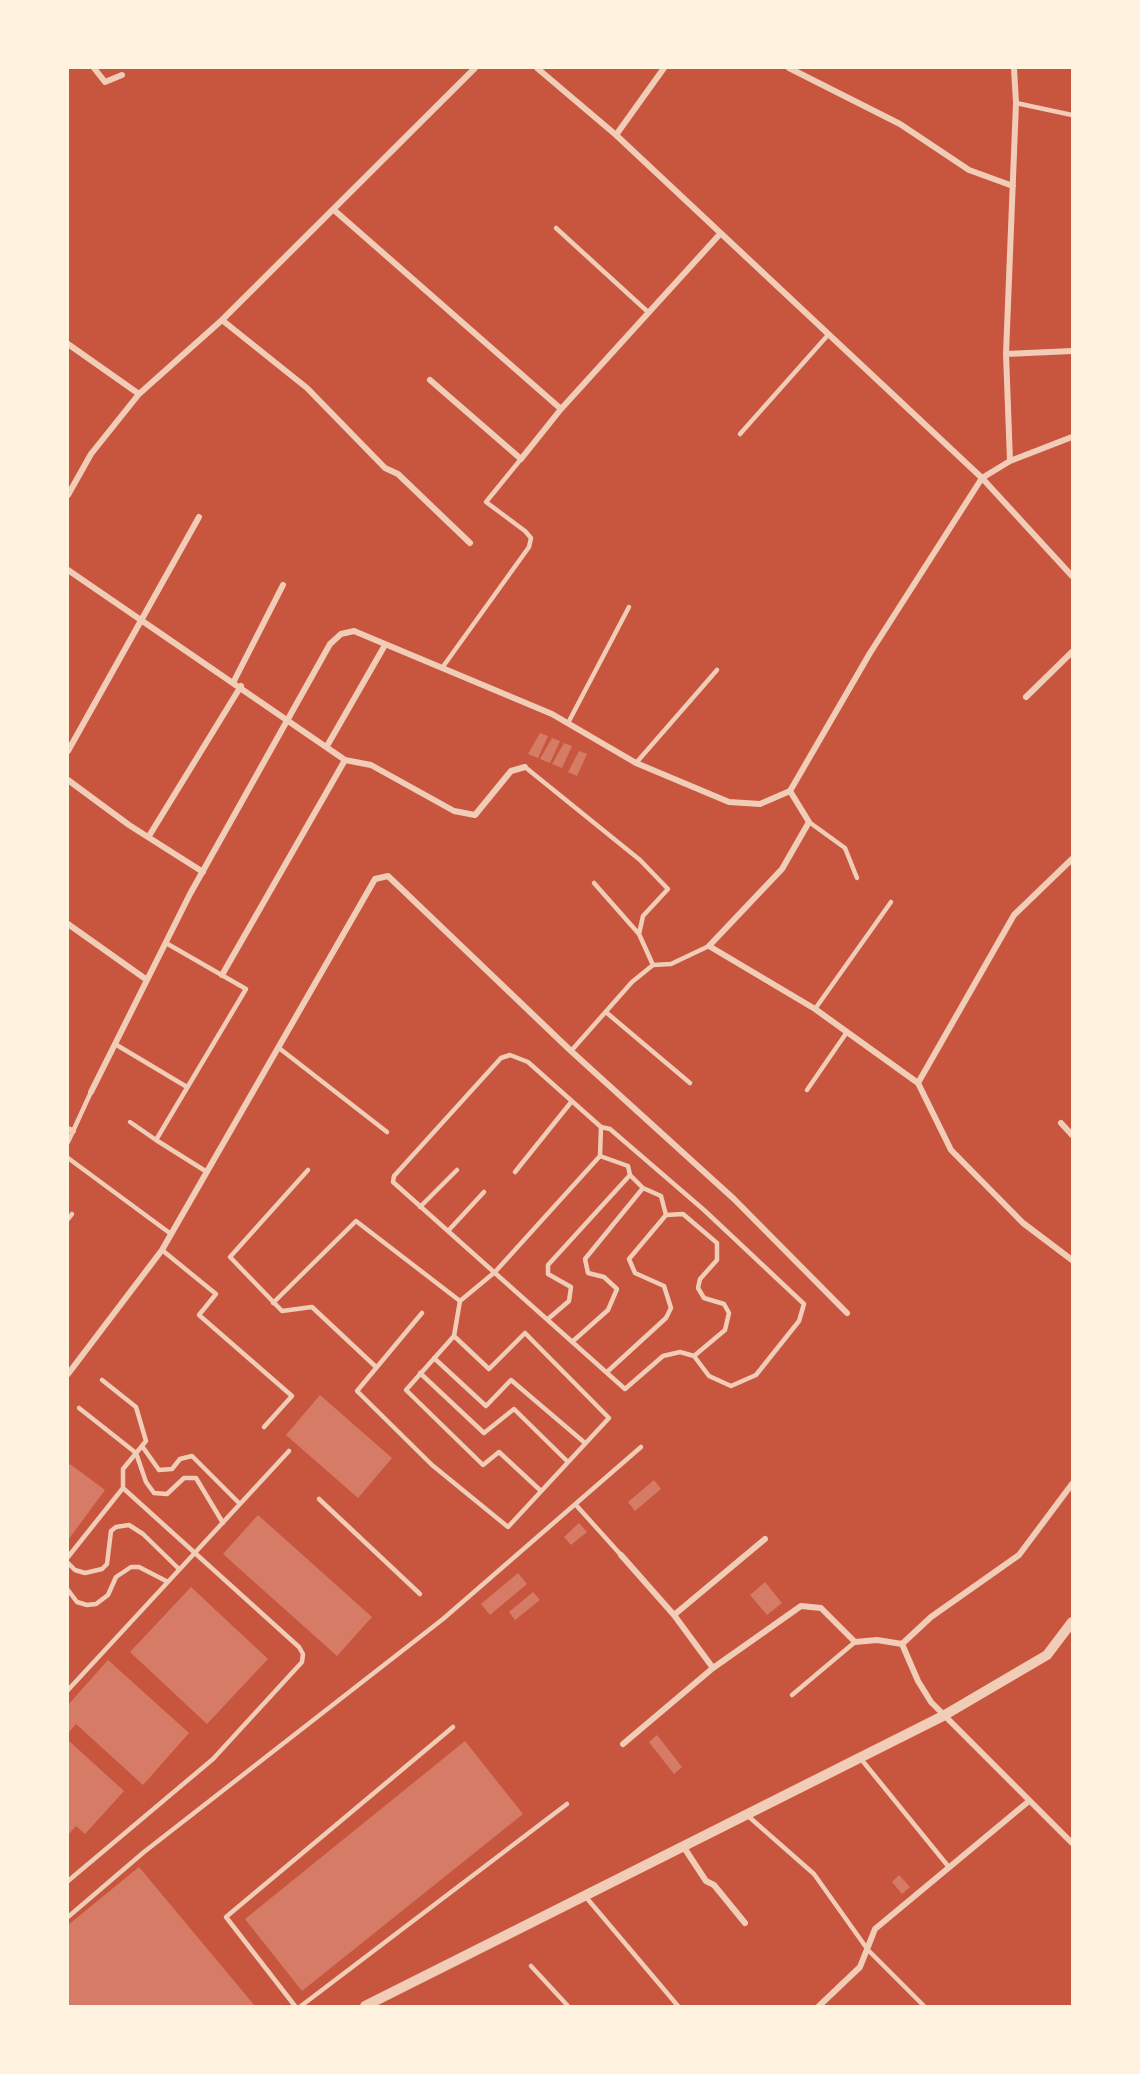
<!DOCTYPE html>
<html>
<head>
<meta charset="utf-8">
<style>
  body { margin:0 }
  #map { position:relative; width:1140px; height:2074px; overflow:hidden; background:#c8553d; font-family:"Libre Baskerville",serif }
  canvas { display:block }
  .frame { position:absolute; inset:0; border:69px solid #fff3e0; pointer-events:none }
</style>
</head>
<body>
<div id="map">
<canvas width="1140" height="2074"></canvas>
<div class="frame"></div>
</div>
<script>
const g = document.querySelector('canvas').getContext('2d');
g.lineJoin = 'round';
function fill(path, color) { g.fillStyle = color; g.fill(path, 'evenodd'); }
const shape = rows => new Path2D(rows.map(r => 'M' + r).join(''));
function stroke(path, color, width, dash) { g.strokeStyle = color; g.lineWidth = width; g.lineCap = dash ? 'butt' : 'round'; g.setLineDash(dash || []); g.stroke(path); }
fill(shape([
  [540,733,548,736,538,758,528,754],
  [552,738,560,741,550,763,540,759],
  [564,743,572,746,562,768,552,764],
  [579,751,587,754,577,776,568,772],
  [320,1395,392,1458,358,1498,286,1435],
  [70,1464,105,1490,68,1540,68,1467],
  [654,1480,661,1489,635,1511,628,1502],
  [258,1515,372,1617,337,1656,223,1554],
  [579,1523,587,1532,571,1545,564,1537],
  [518,1573,527,1584,490,1615,481,1604],
  [765,1582,782,1603,767,1615,750,1595],
  [191,1587,268,1659,207,1724,130,1652],
  [533,1592,540,1600,515,1620,509,1612],
  [108,1660,189,1733,143,1785,76,1724,68,1733,68,1705],
  [657,1735,682,1767,674,1774,649,1742],
  [68,1740,124,1791,85,1834,76,1826,68,1835],
  [465,1741,523,1814,302,1991,245,1919],
  [139,1867,255,2006,68,2006,68,1925],
  [899,1875,910,1887,902,1894,892,1882]
]), '#d67c66');
stroke(shape([
  [1016,103,1072,115],
  [556,228,648,312],
  [740,434,828,335],
  [442,668,529,547,531,538,525,531,486,502,521,459],
  [568,723,629,607],
  [636,763,717,670],
  [525,767,640,860,668,889,643,916,639,934,653,965],
  [809,822,845,848,857,878],
  [594,883,639,934],
  [166,943,246,989,156,1140,207,1172],
  [815,1009,891,902],
  [607,1013,690,1083],
  [115,1044,187,1087],
  [279,1048,387,1132],
  [571,1051,632,982,653,965,671,964,709,946],
  [510,1055,528,1062,601,1127,610,1129,704,1210,804,1304,799,1321,756,1375,731,1386,709,1376,694,1356,680,1352,663,1356,625,1389,393,1182,394,1176,501,1058,510,1055],
  [807,1090,847,1032],
  [130,1122,156,1140],
  [68,1142,91,1092],
  [68,1158,171,1234],
  [308,1170,230,1257,282,1311,312,1307,376,1367],
  [515,1172,572,1101],
  [420,1207,457,1170],
  [666,1215,683,1214,717,1243,717,1260,700,1279,698,1288,704,1298,724,1304,729,1313,725,1330,694,1356],
  [68,1219,72,1214],
  [448,1231,484,1192],
  [162,1250,216,1294,199,1315,292,1396,264,1427],
  [273,1303,356,1221,460,1301],
  [422,1313,357,1391,432,1465,508,1527,609,1418,525,1333,489,1369,454,1336],
  [548,1319,569,1301,571,1287,548,1274,548,1265,630,1175,628,1166,600,1156],
  [572,1342,608,1310,617,1289,604,1277,588,1273,585,1259,643,1188],
  [434,1358,486,1406,511,1380,585,1443],
  [607,1372,666,1318,671,1308,664,1286,635,1273,629,1259,666,1215,661,1196,643,1188,630,1175],
  [420,1373,484,1433,514,1409,568,1462],
  [79,1408,136,1453,146,1482,154,1493,167,1494,184,1478,196,1478,223,1523],
  [142,1446,159,1470,172,1469,180,1459,192,1456,240,1504],
  [541,1491,499,1452,483,1465,406,1390,454,1336,460,1301,495,1272,600,1156,601,1127],
  [319,1499,420,1594],
  [576,1505,621,1555],
  [68,1557,123,1488,123,1469,146,1441,136,1407,102,1380],
  [68,1563,75,1570,85,1573,102,1569,107,1564,111,1531,116,1527,129,1525,143,1534,179,1569],
  [68,1590,77,1602,87,1605,96,1604,108,1595,116,1577,131,1567,139,1567,168,1582],
  [68,1690,289,1451],
  [792,1695,855,1642],
  [861,1759,948,1866],
  [748,1816,814,1874,868,1950,924,2006],
  [68,1881,213,1759,302,1662,303,1654,299,1647,123,1488],
  [585,1896,678,2006],
  [68,1917,144,1852,443,1619,641,1447],
  [531,1966,568,2006],
  [295,2006,226,1917,453,1727],
  [301,2006,567,1804]
]), '#f1ccb7', 4.5);
stroke(shape([
  [94,68,105,82,122,75],
  [537,68,616,135,982,478,1072,576],
  [789,68,900,124,969,170,1013,186],
  [616,135,664,68],
  [334,210,561,409],
  [222,320,307,388,385,468,398,474,470,543],
  [68,344,139,394],
  [1006,354,1072,351],
  [430,380,521,459,561,409,720,234],
  [1010,461,1006,354,1016,103,1014,68],
  [68,495,91,454,139,394,222,320,475,68],
  [68,570,345,760,371,765,454,811,475,815,511,771,525,767],
  [234,681,283,585],
  [1026,697,1072,652],
  [327,746,385,645],
  [68,751,199,517],
  [68,780,129,825,203,872],
  [790,791,870,653,982,478,1010,461,1072,437],
  [790,791,809,822,782,869,709,946,815,1009,918,1083],
  [149,836,241,686],
  [1072,859,1014,915,918,1083,951,1150,1023,1223,1072,1260],
  [68,924,147,980],
  [222,975,345,760],
  [91,1092,190,894,330,644,341,634,354,631,552,714,636,763,729,802,760,804,790,791],
  [1061,1123,1072,1135],
  [68,1129,73,1131],
  [68,1374,162,1250,375,879,388,876,571,1051,734,1199,847,1313],
  [1072,1484,1019,1555,931,1617,902,1644,918,1681,931,1702,1072,1843],
  [621,1555,674,1615,713,1668],
  [674,1615,765,1539],
  [623,1744,713,1668,801,1606,821,1608,855,1642,877,1640,902,1644],
  [683,1846,706,1881,714,1885,745,1923],
  [819,2006,860,1967,875,1929,1029,1801]
]), '#f1ccb7', 6);
stroke(shape([
  [365,2006,943,1716,1047,1655,1072,1622]
]), '#f1ccb7', 10);
</script>
</body>
</html>
